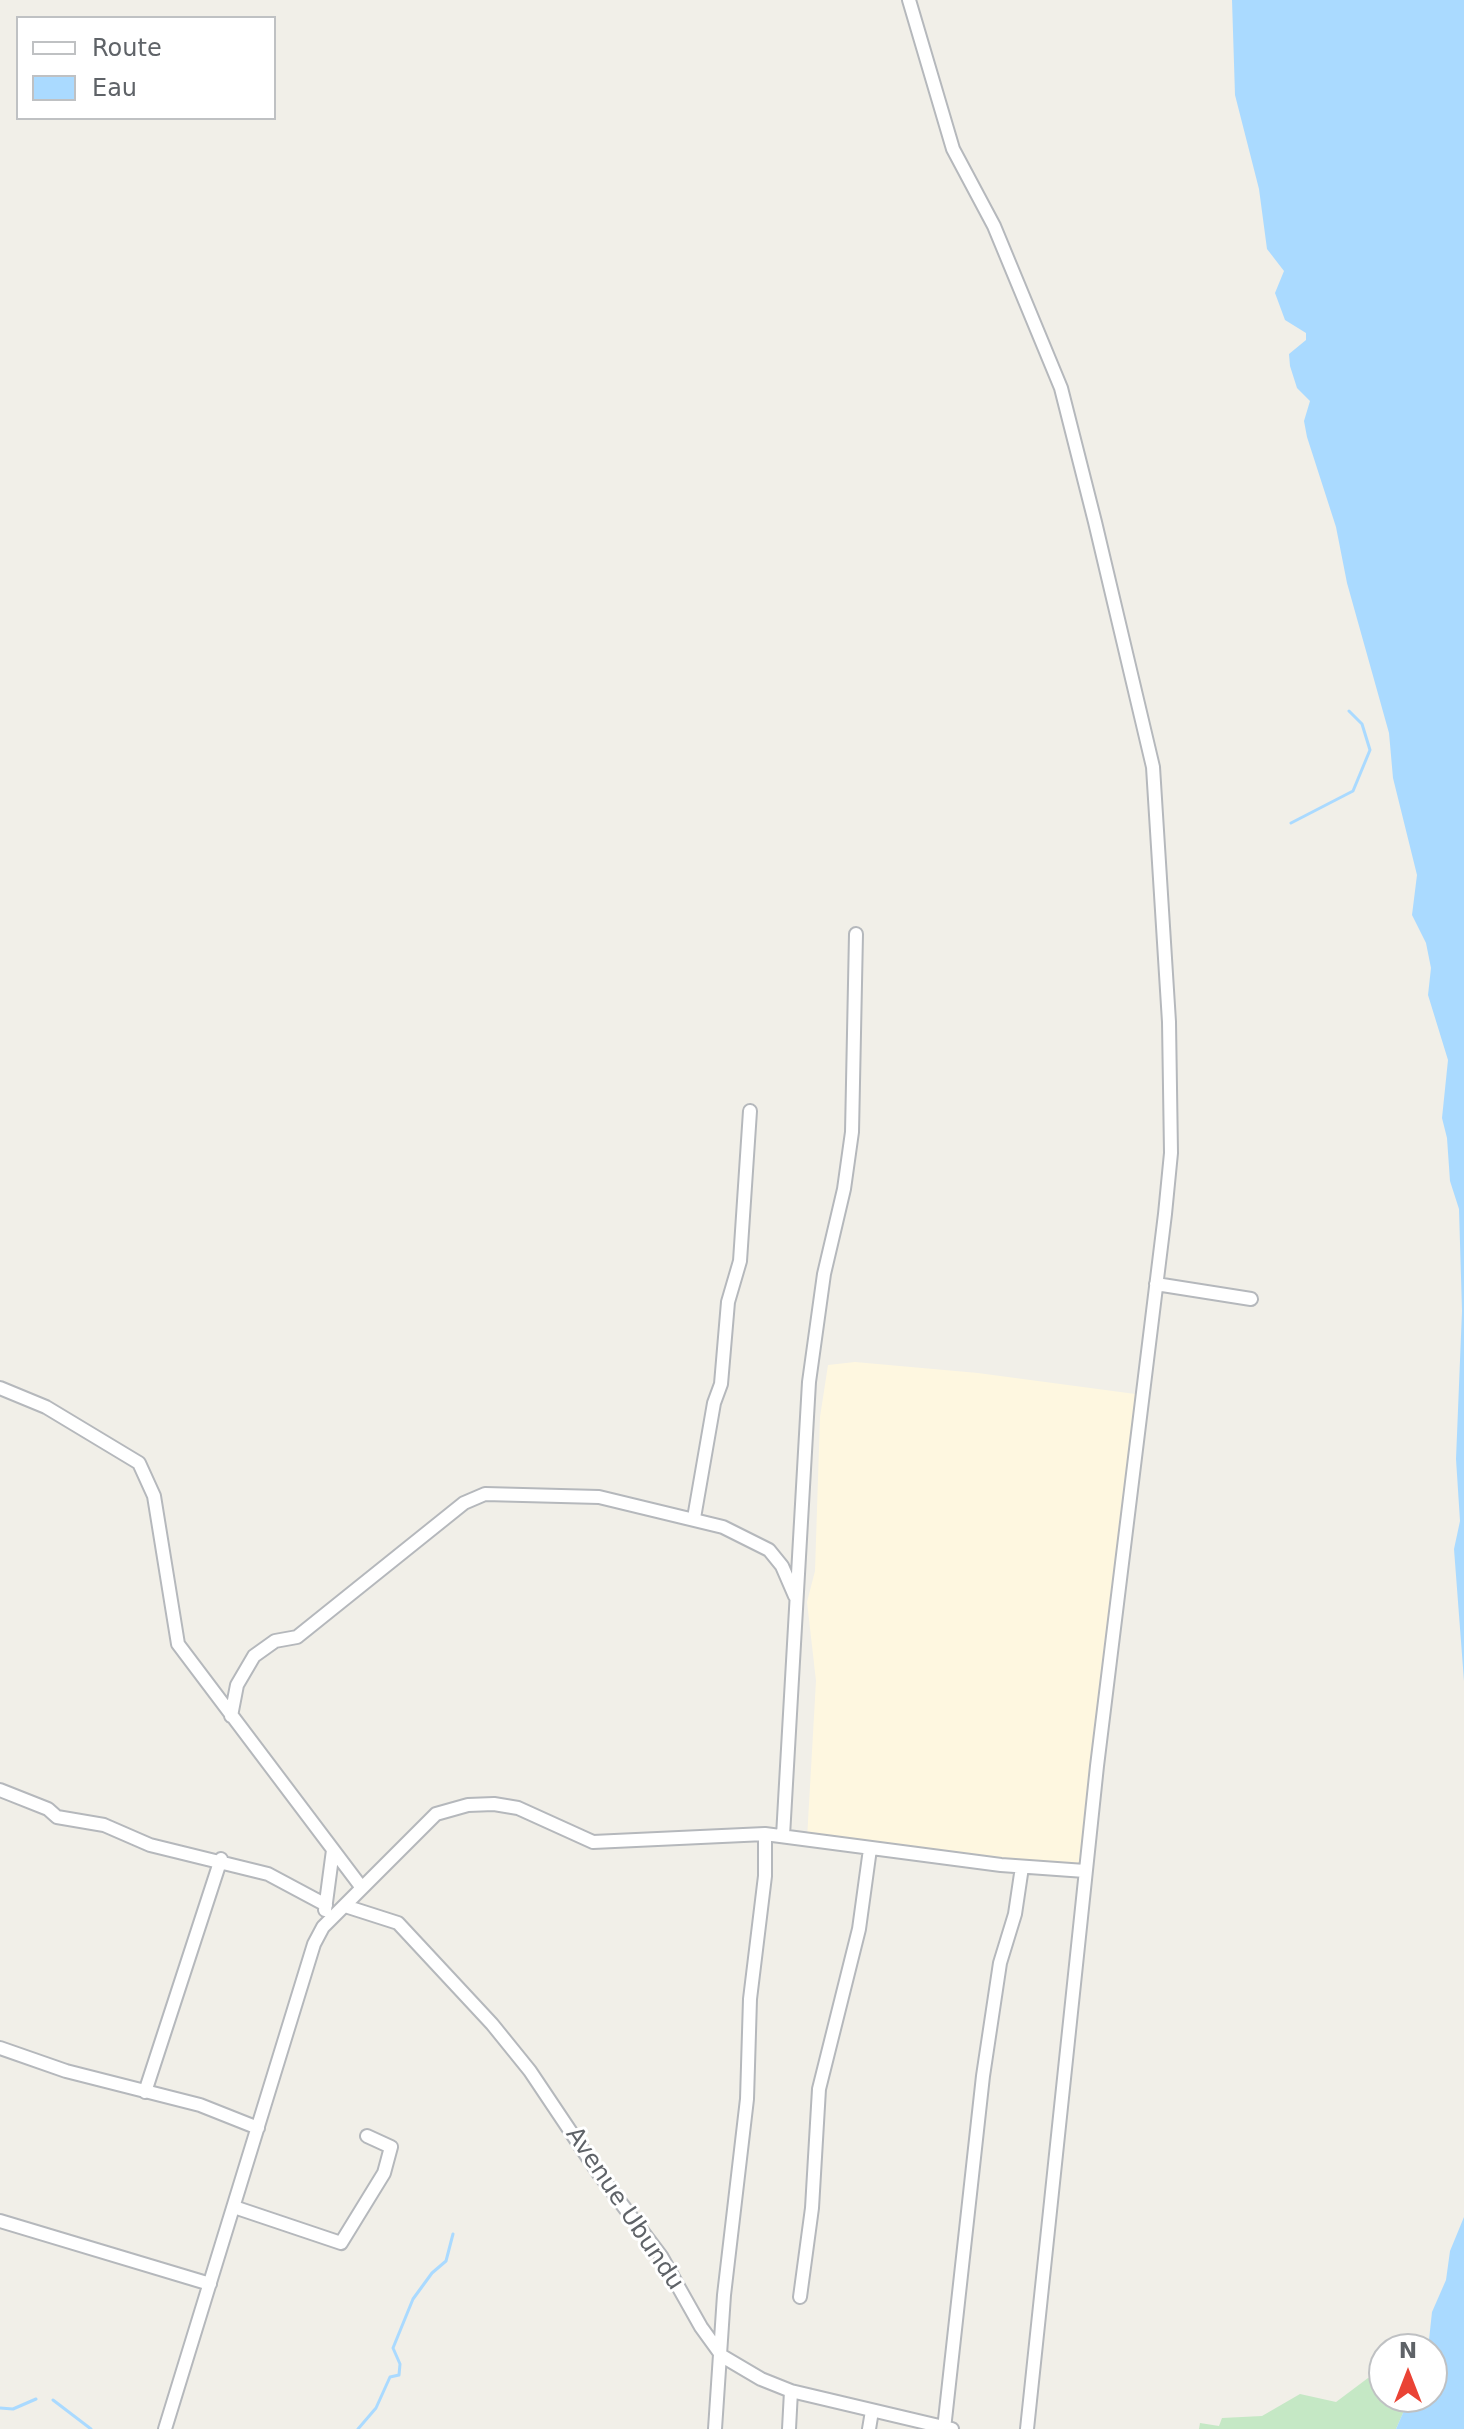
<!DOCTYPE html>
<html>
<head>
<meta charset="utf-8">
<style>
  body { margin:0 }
  #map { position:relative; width:1464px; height:2429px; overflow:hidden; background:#f1efe8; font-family:"DejaVu Sans",sans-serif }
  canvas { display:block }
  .legend { position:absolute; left:16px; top:16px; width:260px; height:104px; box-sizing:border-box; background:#fff; border:2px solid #bfc1c3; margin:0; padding:10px 14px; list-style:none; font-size:24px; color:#5f6368 }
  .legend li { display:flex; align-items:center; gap:16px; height:40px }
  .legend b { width:40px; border:2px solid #bfc1c3 }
  .north { position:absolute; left:1368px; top:2333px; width:80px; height:80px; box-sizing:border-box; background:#fff; border:2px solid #bfc1c3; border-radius:50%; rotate:0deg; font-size:22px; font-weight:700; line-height:32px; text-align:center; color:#5f6368 }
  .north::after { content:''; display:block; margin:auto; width:28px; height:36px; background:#ea4335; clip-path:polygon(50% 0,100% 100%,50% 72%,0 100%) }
</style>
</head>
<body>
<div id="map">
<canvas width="1464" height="2429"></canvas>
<ul class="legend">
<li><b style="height:10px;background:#fff"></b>Route</li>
<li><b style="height:22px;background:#aadaff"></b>Eau</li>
</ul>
<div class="north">N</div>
</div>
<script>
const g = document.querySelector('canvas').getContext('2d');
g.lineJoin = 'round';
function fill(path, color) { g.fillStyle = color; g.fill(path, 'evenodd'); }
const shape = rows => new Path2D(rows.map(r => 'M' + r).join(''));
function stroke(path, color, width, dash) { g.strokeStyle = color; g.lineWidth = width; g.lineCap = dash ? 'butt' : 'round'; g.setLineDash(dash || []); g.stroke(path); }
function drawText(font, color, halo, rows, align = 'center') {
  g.font = font + ' "DejaVu Sans",sans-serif'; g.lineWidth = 6; g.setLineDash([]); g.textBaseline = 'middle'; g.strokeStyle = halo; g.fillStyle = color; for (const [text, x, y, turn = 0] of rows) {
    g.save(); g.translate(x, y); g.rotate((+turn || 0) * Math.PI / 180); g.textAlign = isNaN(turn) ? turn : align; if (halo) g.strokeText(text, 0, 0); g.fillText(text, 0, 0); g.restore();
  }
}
fill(shape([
  [855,1362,978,1373,1143,1395,1086,1867,1069,1869,807,1839,816,1681,807,1602,815,1571,820,1417,828,1365]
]), '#fef7e0');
fill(shape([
  [1368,2378,1384,2382,1384,2397,1410,2397,1396,2429,1199,2429,1200,2423,1219,2426,1222,2418,1262,2416,1300,2394,1336,2402]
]), '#c5e8c5');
fill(shape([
  [1232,0,1464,0,1464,1681,1454,1549,1460,1521,1456,1459,1462,1311,1459,1209,1450,1181,1447,1138,1442,1118,1448,1060,1428,995,1431,968,1426,943,1412,915,1417,875,1393,778,1389,733,1347,583,1336,527,1307,437,1304,421,1310,401,1297,388,1290,366,1289,354,1306,340,1306,333,1285,320,1275,293,1284,271,1267,249,1259,189,1235,95],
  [1464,2217,1464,2429,1396,2429,1410,2397,1432,2397,1432,2349,1428,2349,1432,2312,1446,2280,1450,2251]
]), '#aadaff');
stroke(shape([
  [1291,823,1353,791,1370,750,1362,724,1349,711],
  [53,2400,91,2429],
  [0,2408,13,2409,36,2399],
  [358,2429,376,2408,390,2377,399,2375,400,2364,393,2348,413,2299,432,2273,446,2261,453,2234]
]), '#aadaff', 3);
const minor = shape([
  [909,0,953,149,994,226,1061,388,1095,522,1153,767,1169,1022,1171,1153,1165,1214,1097,1766,1027,2429],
  [1156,1284,1251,1299],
  [0,1388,46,1407,139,1463,154,1496,178,1644,362,1888],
  [694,1518,714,1403,721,1384,728,1302,740,1261,750,1111],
  [231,1716,237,1685,254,1656,275,1641,297,1637,464,1503,485,1494,599,1497,723,1527,769,1550,782,1566,795,1596],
  [0,1790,48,1809,57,1817,104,1825,150,1845,268,1874,326,1905],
  [783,1836,809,1382,824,1274,844,1189,852,1132,856,934],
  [345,1906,398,1923,492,2024,530,2071,599,2174,661,2256,701,2327,722,2356,761,2379,791,2391,952,2429],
  [325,1910,333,1850],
  [0,2048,66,2071,200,2105,258,2128],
  [145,2092,221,1859],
  [234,2207,341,2243,384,2173,391,2147,367,2136],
  [0,2221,210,2284],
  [800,2297,812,2208,819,2089,859,1929,870,1849],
  [165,2429,314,1944,323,1927,436,1814,468,1805,494,1804,518,1808,593,1842,765,1834,1001,1865,1085,1871],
  [715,2429,724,2295,747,2099,750,1999,765,1876,765,1834],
  [789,2429,791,2391],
  [869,2429,872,2411],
  [944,2429,983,2076,1000,1963,1015,1914,1022,1867]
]);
stroke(minor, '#b5b8bc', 16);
stroke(minor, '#fff', 12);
drawText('24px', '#5f6368', '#fff', [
  ["Avenue Ubundu",624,2209,56]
]);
</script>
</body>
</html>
